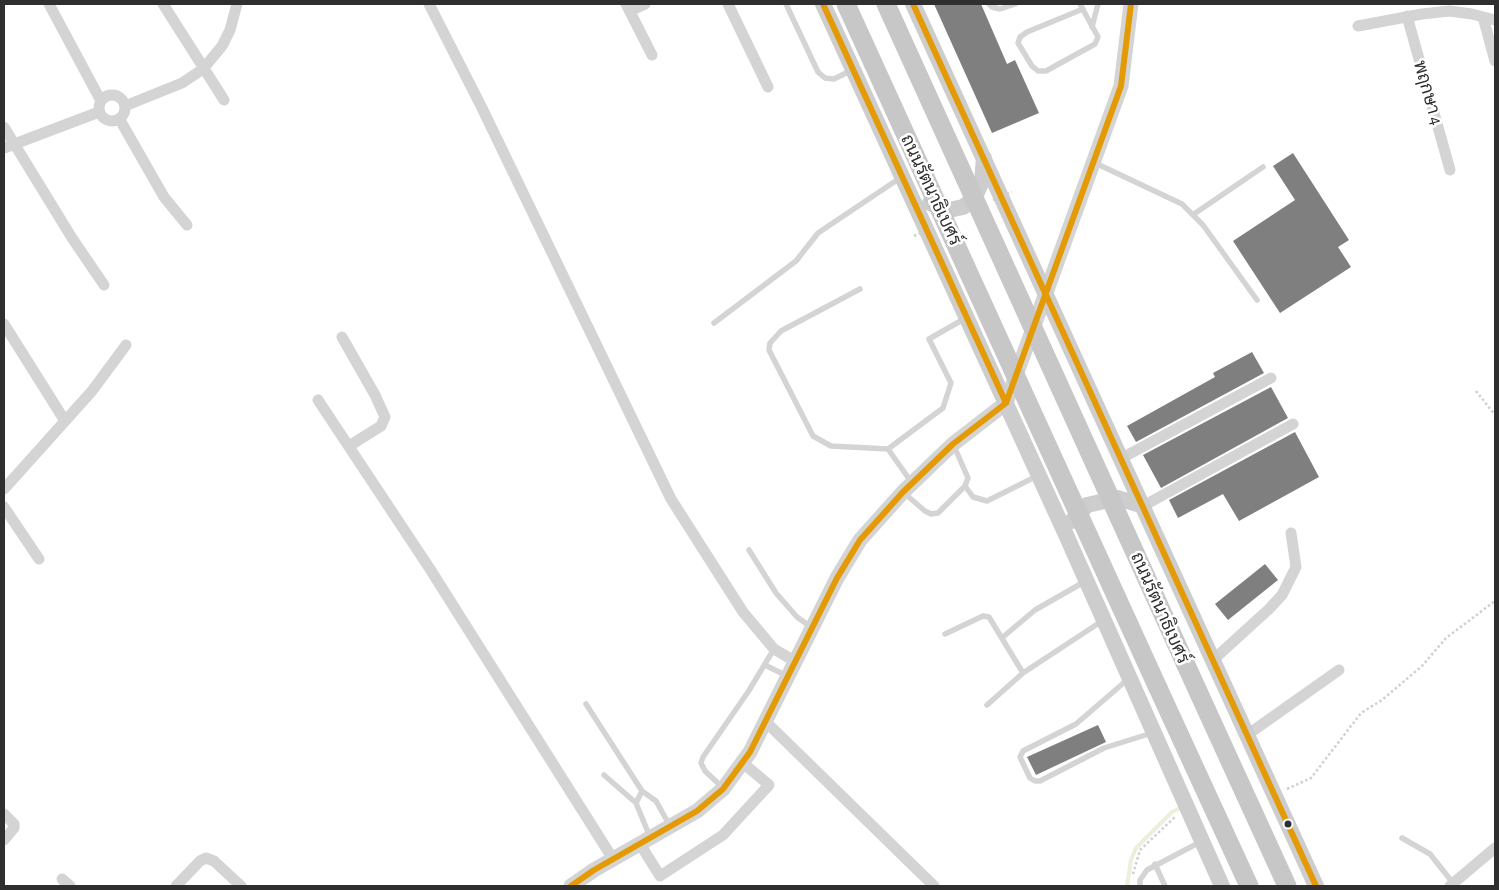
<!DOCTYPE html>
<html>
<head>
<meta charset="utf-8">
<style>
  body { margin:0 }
  #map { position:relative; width:1499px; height:890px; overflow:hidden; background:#fff; font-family:"Alegreya Sans",sans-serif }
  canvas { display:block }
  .frame { position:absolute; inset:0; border:5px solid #2f2f2f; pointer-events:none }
</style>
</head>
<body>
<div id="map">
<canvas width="1499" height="890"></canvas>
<div class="frame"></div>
</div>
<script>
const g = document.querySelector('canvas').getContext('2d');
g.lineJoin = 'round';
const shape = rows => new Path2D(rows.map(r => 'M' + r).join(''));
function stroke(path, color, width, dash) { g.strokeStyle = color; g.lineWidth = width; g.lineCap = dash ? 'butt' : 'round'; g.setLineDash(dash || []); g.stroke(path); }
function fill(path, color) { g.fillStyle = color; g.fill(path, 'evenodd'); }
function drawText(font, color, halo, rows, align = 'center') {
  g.font = font + ' "Alegreya Sans",Sarabun,sans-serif'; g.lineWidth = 5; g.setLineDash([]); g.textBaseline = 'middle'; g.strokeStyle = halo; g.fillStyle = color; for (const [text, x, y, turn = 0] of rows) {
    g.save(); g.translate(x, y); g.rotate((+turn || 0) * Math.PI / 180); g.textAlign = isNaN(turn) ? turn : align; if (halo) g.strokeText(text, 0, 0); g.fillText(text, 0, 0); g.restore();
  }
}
stroke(shape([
  [1127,886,1131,860,1136,848,1172,812,1182,807]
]), '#ebf0dc', 4);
fill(shape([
  [934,4,981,4,1007,64,1015,60,1039,113,992,133],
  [1293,153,1349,240,1338,247,1351,267,1280,313,1233,241,1295,200,1273,166],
  [1252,352,1264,373,1136,442,1127,426,1215,377,1213,373],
  [1271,387,1288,418,1161,488,1143,455],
  [1295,432,1319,477,1239,521,1223,494,1178,518,1169,500],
  [1265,564,1278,580,1228,620,1215,604],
  [1098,725,1106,742,1036,775,1027,757]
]), '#7f7f7f');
stroke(shape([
  [1476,391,1495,415],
  [1287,789,1311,778,1361,713,1382,700,1422,666,1446,638,1495,601],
  [1133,874,1140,850,1176,816]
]), '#d0d0d0', 2.5, [2.5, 2.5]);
stroke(shape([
  [786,4,818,72,825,78,834,79,852,70],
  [989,4,992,7,1000,9,1015,4],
  [1080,4,1098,37,1095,44,1046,71,1038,71,1032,66,1018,43,1020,37,1027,32,1083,9],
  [1092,27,1098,4],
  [1093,162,1182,204,1203,225,1257,300],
  [1194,214,1263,167],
  [860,289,781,331,770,343,769,350,813,436,831,446,888,449,943,408,951,383,929,339,964,319],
  [714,323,796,261,818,233,900,178],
  [888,449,912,483],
  [965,486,973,497,987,501,1037,476],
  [904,493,925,511,931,514,938,513,965,486,968,478,954,446],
  [749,550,776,593,797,617,811,627],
  [945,634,983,616,989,617,1023,673,1102,621],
  [1003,637,1035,610,1084,582],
  [765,665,787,676],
  [1127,680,1076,724,1023,751,1020,757,1030,778,1035,781,1040,781,1104,748,1152,733],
  [586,704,642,791,656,801,670,826],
  [987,705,1023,673],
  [604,775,636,803],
  [722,787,705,771,701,763,703,757,748,692,774,649],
  [642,791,636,803,650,837],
  [1402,838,1430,854,1453,883],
  [1155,864,1165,886],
  [1140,886,1140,880,1147,870,1202,841]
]), '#d4d4d4', 5.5);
stroke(shape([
  [49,4,101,101],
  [163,4,224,100],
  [429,4,481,106,671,499,743,612,774,649,796,662],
  [626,4,652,55],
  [728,4,768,87],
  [630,11,645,4],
  [1407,16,1450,170],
  [1483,17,1495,61],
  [1358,26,1422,14,1449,11,1472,14,1495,20],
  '99 108a13 13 0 1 1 26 0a13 13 0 1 1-26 0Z',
  [125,106,182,83,203,69,222,46,230,30,237,4],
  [120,120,164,197,187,225],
  [4,127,72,238,104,285],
  [4,148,99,112],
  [4,324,65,421],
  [342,337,375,395,385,417,381,426,349,446],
  [318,400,430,569,613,859],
  [1120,459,1271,378],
  [4,489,92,391,126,345],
  [1143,506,1293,424],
  [4,507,39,559],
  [1213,660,1269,609,1282,595,1296,567,1291,533],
  [766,722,934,886],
  [1247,735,1339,670],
  [4,814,14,824,14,828,4,840],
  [640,844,660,876,723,835,769,785,743,763],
  [62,879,70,886],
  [176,886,200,861,206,858,214,861,241,886],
  [1450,886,1495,848]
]), '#d4d4d4', 11);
stroke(shape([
  [571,886,594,870,697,811,723,789,750,752,837,578,860,540,903,492,953,444,1006,403,1121,86,1131,4]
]), '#d4d4d4', 15);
stroke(shape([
  [823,4,1067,537,1222,886],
  [913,4,1316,886],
  [930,203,949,210,963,207,974,199,982,181,984,158],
  [1072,521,1087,505,1118,498,1143,506]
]), '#cdcdcd', 16);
stroke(shape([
  [1186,665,1287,886],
  [1158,688,1249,886]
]), '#c7c7c7', 19);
stroke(shape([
  [993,200,1012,192],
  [914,236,933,227]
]), '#d0d0d0', 2.5, [2.5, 2.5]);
stroke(shape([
  [846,4,1158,688],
  [886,4,1186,665]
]), '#c7c7c7', 19);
stroke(shape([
  [823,4,1006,403],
  [913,4,1316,886],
  [1006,403,1121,86,1131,4],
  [571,886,594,870,697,811,723,789,750,752,837,578,860,540,903,492,953,444,1006,403]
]), '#e39a05', 6);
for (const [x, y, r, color] of [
  [1288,824,4.5,"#2f2f2f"]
]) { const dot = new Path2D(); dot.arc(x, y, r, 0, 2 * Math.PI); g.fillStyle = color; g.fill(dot); stroke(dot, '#fff', 2); }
drawText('18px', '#2f2f2f', '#fff', [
  ["พฤกษา 4",1428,93,74],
  ["ถนนรัตนาธิเบศร์",931,190,65],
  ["ถนนรัตนาธิเบศร์",1160,608,66]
]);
</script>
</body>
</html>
